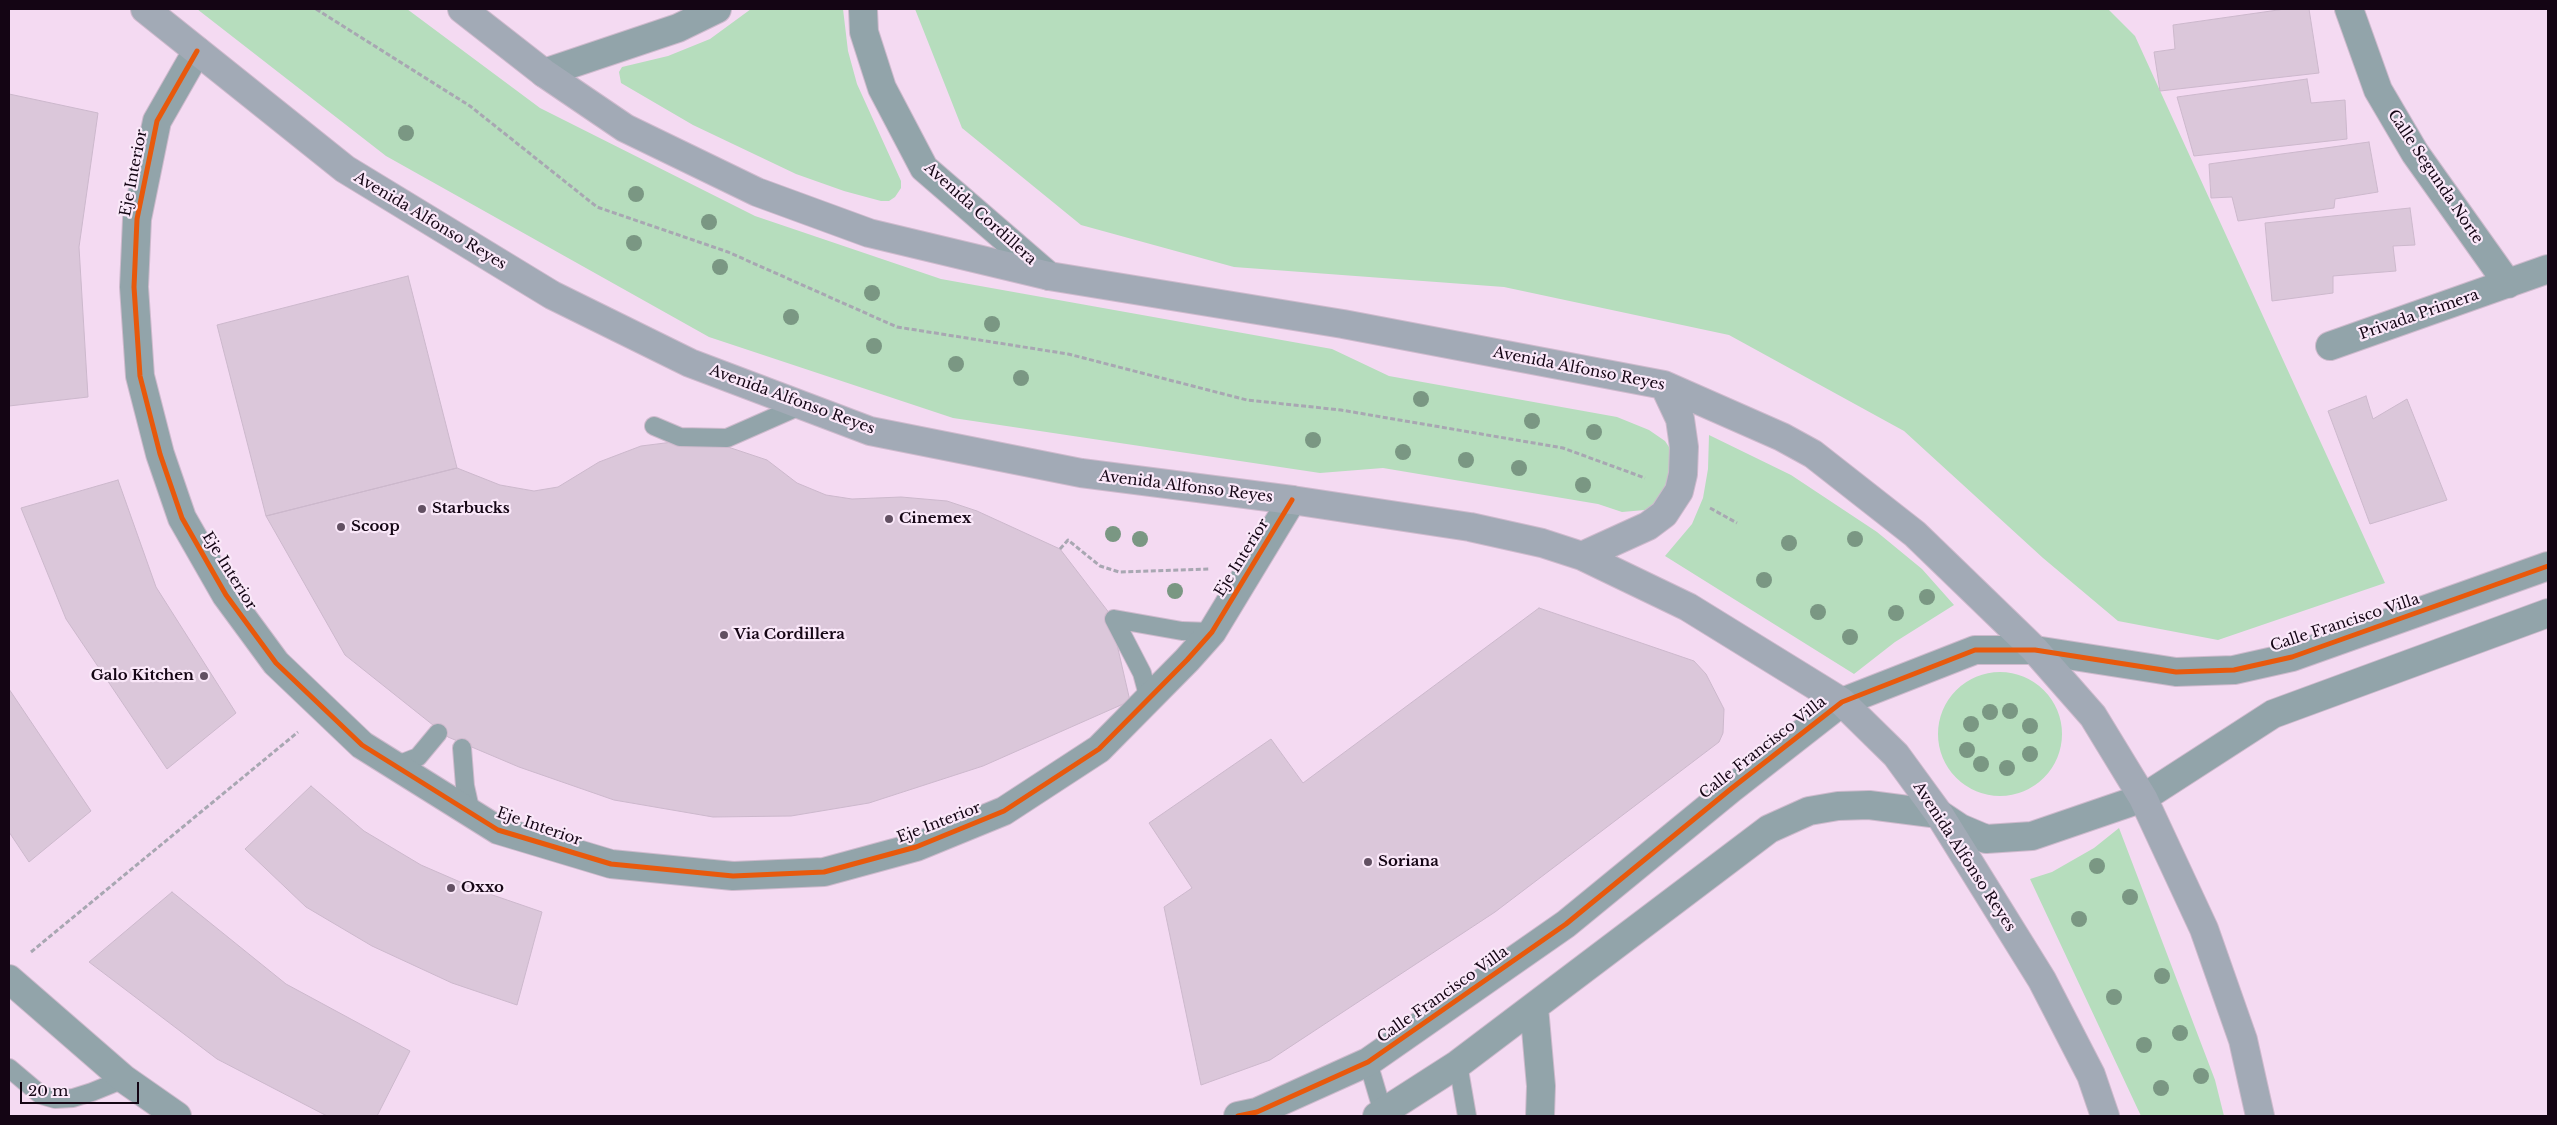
<!DOCTYPE html>
<html>
<head>
<meta charset="utf-8">
<style>
  body { margin:0 }
  #map { position:relative; width:2557px; height:1125px; overflow:hidden; background:#f4daf2; font-family:"Libre Baskerville",serif }
  canvas { display:block }
  .frame { position:absolute; inset:0; border:10px solid #140514; pointer-events:none }
  .scale { position:absolute; left:20px; top:1082px; width:119px; height:22px; box-sizing:border-box; border:2px solid #140514; border-top:0; padding-left:6px; font-size:15px; line-height:18px; white-space:nowrap; color:#140514; -webkit-text-stroke:4px #fae8f9; paint-order:stroke }
</style>
</head>
<body>
<div id="map">
<canvas width="2557" height="1125"></canvas>
<div class="frame"></div>
<div class="scale">20 m</div>
</div>
<script>
const g = document.querySelector('canvas').getContext('2d');
g.lineJoin = 'round';
function fill(path, color) { g.fillStyle = color; g.fill(path, 'evenodd'); }
const shape = rows => new Path2D(rows.map(r => 'M' + r).join(''));
function stroke(path, color, width, dash) { g.strokeStyle = color; g.lineWidth = width; g.lineCap = dash ? 'butt' : 'round'; g.setLineDash(dash || []); g.stroke(path); }
function drawText(font, color, halo, rows, align = 'center') {
  g.font = font + ' "Libre Baskerville",serif'; g.lineWidth = 4.5; g.setLineDash([]); g.textBaseline = 'middle'; g.strokeStyle = halo; g.fillStyle = color; for (const [text, x, y, turn = 0] of rows) {
    g.save(); g.translate(x, y); g.rotate((+turn || 0) * Math.PI / 180); g.textAlign = isNaN(turn) ? turn : align; if (halo) g.strokeText(text, 0, 0); g.fillText(text, 0, 0); g.restore();
  }
}
fill(shape([
  [197,9,407,9,540,108,755,216,941,279,1332,349,1389,376,1617,417,1649,430,1665,441,1675,456,1667,498,1645,510,1622,512,1598,504,1383,468,1320,473,953,418,709,337,386,156],
  [751,9,843,9,848,51,857,84,901,181,901,188,895,197,889,201,881,201,844,191,796,174,693,125,621,83,619,72,622,67,668,56,710,39],
  [915,9,2108,9,2135,36,2385,583,2218,640,2118,621,2043,558,1904,431,1729,335,1504,287,1234,267,1081,225,962,128],
  [1709,435,1791,475,1877,532,1922,569,1954,605,1895,642,1854,674,1665,556,1692,524,1703,498,1708,469],
  '1938 734a62 62 0 1 1 124 0a62 62 0 1 1-124 0Z',
  [2119,828,2215,1080,2224,1116,2141,1116,2030,879,2052,872,2094,848]
]), '#b6ddbd');
const building = shape([
  [2285,9,2309,9,2319,73,2160,91,2154,52,2175,49,2173,25,2285,9],
  [2307,79,2311,103,2345,100,2347,139,2194,156,2177,97,2307,79],
  [9,94,98,113,79,247,88,397,9,406,9,94],
  [2369,142,2378,192,2335,199,2334,208,2238,221,2232,197,2211,198,2209,164,2369,142],
  [2410,208,2415,245,2393,246,2396,271,2333,276,2333,293,2272,301,2265,223,2410,208],
  [408,276,457,468,266,516,217,325,408,276],
  [2366,396,2373,419,2407,399,2447,500,2370,524,2328,411,2366,396],
  [681,441,722,445,767,460,797,483,826,495,852,499,901,497,947,501,977,511,1060,549,1110,614,1130,701,983,766,869,803,791,816,713,817,614,800,519,767,448,737,345,655,266,516,457,468,500,485,534,491,558,487,599,462,641,446,681,441],
  [118,480,156,587,236,713,167,769,66,619,21,508,118,480],
  [1539,608,1694,661,1706,674,1724,709,1723,733,1719,742,1495,912,1270,1060,1201,1085,1164,907,1192,888,1149,823,1271,739,1303,783,1539,608],
  [9,689,91,811,29,862,9,832,9,689],
  [311,786,364,831,421,865,481,891,542,912,517,1005,452,983,372,946,306,907,245,849,311,786],
  [172,892,286,984,410,1051,377,1116,327,1116,217,1059,89,962,172,892]
]);
fill(building, '#dbc7da');
stroke(building, '#ccb8cc', 1);
const service = shape([
  [654,426,680,437,727,438,802,405],
  [1114,619,1182,631,1212,632],
  [1114,619,1142,673,1149,699],
  [462,748,465,786,471,813],
  [395,766,418,757,438,733],
  [1368,1062,1384,1116],
  [1458,1064,1467,1116],
  [9,1068,41,1095,55,1099,73,1098,92,1092,124,1079]
]);
const minor = shape([
  [863,9,864,32,882,88,924,168,1049,276],
  [2349,9,2378,90,2415,153,2508,284],
  [197,51,157,121,137,219,134,287,140,376,160,454,182,518,226,595,276,663,362,745,498,830,611,864,733,876,824,872,916,847,1004,811,1099,749,1187,660,1212,632,1292,500],
  [544,73,678,28,717,9],
  [2330,346,2548,269],
  [9,979,124,1079,177,1116],
  [1534,1007,1541,1086,1540,1116],
  [1238,1116,1257,1112,1368,1062,1566,924,1732,788,1842,702,1975,650,2035,650,2176,672,2234,670,2292,657,2548,566],
  [1377,1116,1458,1064,1769,829,1809,811,1838,806,1869,805,1939,814,1960,828,1986,839,2032,836,2143,798,2273,714,2548,613]
]);
const secondary = shape([
  [145,9,345,169,552,295,690,363,870,431,1081,473,1292,500,1470,527,1542,543,1582,556,1688,607,1842,702,1896,755,1939,814,2042,980,2091,1075,2105,1116],
  [462,9,544,73,625,128,757,192,869,233,1049,276,1343,324,1664,385,1782,437,1813,454,1915,534,2035,650,2093,716,2143,798,2204,929,2243,1040,2260,1116],
  [1582,556,1648,526,1664,514,1679,491,1683,474,1684,447,1680,419,1664,385]
]);
stroke(service, '#cebacd', 20);
stroke(minor, '#cebacd', 30);
stroke(secondary, '#cebacd', 30);
stroke(shape([
  [316,9,470,106,597,207,728,252,897,327,1068,354,1247,400,1341,410,1563,448,1645,478],
  [1710,508,1737,523],
  [1060,549,1068,540,1100,566,1119,572,1209,569],
  [31,952,298,732]
]), '#a8a7b2', 3, [5, 2.5]);
stroke(service, '#92a4aa', 18);
stroke(minor, '#92a4aa', 28);
stroke(secondary, '#a2aab6', 28);
stroke(shape([
  [197,51,157,121,137,219,134,287,140,376,160,454,182,518,226,595,276,663,362,745,498,830,611,864,733,876,824,872,916,847,1004,811,1099,749,1187,660,1212,632,1292,500],
  [1238,1116,1257,1112,1368,1062,1566,924,1732,788,1842,702,1975,650,2035,650,2176,672,2234,670,2292,657,2548,566]
]), '#e8590c', 5);
g.fillStyle = '#7a9783';
for (const [x, y] of [
  [406,133],
  [636,194],
  [709,222],
  [634,243],
  [720,267],
  [872,293],
  [791,317],
  [992,324],
  [874,346],
  [956,364],
  [1021,378],
  [1421,399],
  [1532,421],
  [1594,432],
  [1313,440],
  [1403,452],
  [1466,460],
  [1519,468],
  [1583,485],
  [1113,534],
  [1140,539],
  [1855,539],
  [1789,543],
  [1764,580],
  [1175,591],
  [1927,597],
  [1818,612],
  [1896,613],
  [1850,637],
  [2010,711],
  [1990,712],
  [1971,724],
  [2030,726],
  [1967,750],
  [2030,754],
  [1981,764],
  [2007,768],
  [2097,866],
  [2130,897],
  [2079,919],
  [2162,976],
  [2114,997],
  [2180,1033],
  [2144,1045],
  [2201,1076],
  [2161,1088]
]) { g.beginPath(); g.arc(x, y, 8, 0, 2 * Math.PI); g.fill(); }
for (const [x, y, r, color] of [
  [422,509,5,"#625062"],
  [889,519,5,"#625062"],
  [341,527,5,"#625062"],
  [724,635,5,"#625062"],
  [204,676,5,"#625062"],
  [1368,862,5,"#625062"],
  [451,888,5,"#625062"]
]) { const dot = new Path2D(); dot.arc(x, y, r, 0, 2 * Math.PI); g.fillStyle = color; g.fill(dot); stroke(dot, '#fae8f9', 2); }
drawText('15px', '#140514', '#fae8f9', [
  ["Eje Interior",134,173,-79],
  ["Calle Segunda Norte",2435,177,56],
  ["Avenida Cordillera",980,214,42],
  ["Avenida Alfonso Reyes",430,221,31],
  ["Privada Primera",2419,315,-19],
  ["Avenida Alfonso Reyes",1579,369,11],
  ["Avenida Alfonso Reyes",792,400,20],
  ["Avenida Alfonso Reyes",1186,487,7],
  ["Eje Interior",1242,558,-58],
  ["Eje Interior",229,571,58],
  ["Calle Francisco Villa",2345,623,-18],
  ["Calle Francisco Villa",1763,748,-38],
  ["Eje Interior",939,823,-21],
  ["Eje Interior",539,827,19],
  ["Avenida Alfonso Reyes",1964,857,57],
  ["Calle Francisco Villa",1443,995,-35]
]);
drawText('bold 15px', '#140514', '#fae8f9', [
  ["Starbucks",432,509],
  ["Cinemex",899,519],
  ["Scoop",351,527],
  ["Via Cordillera",734,635],
  ["Galo Kitchen",194,676,"right"],
  ["Soriana",1378,862],
  ["Oxxo",461,888]
], 'left');
</script>
</body>
</html>
